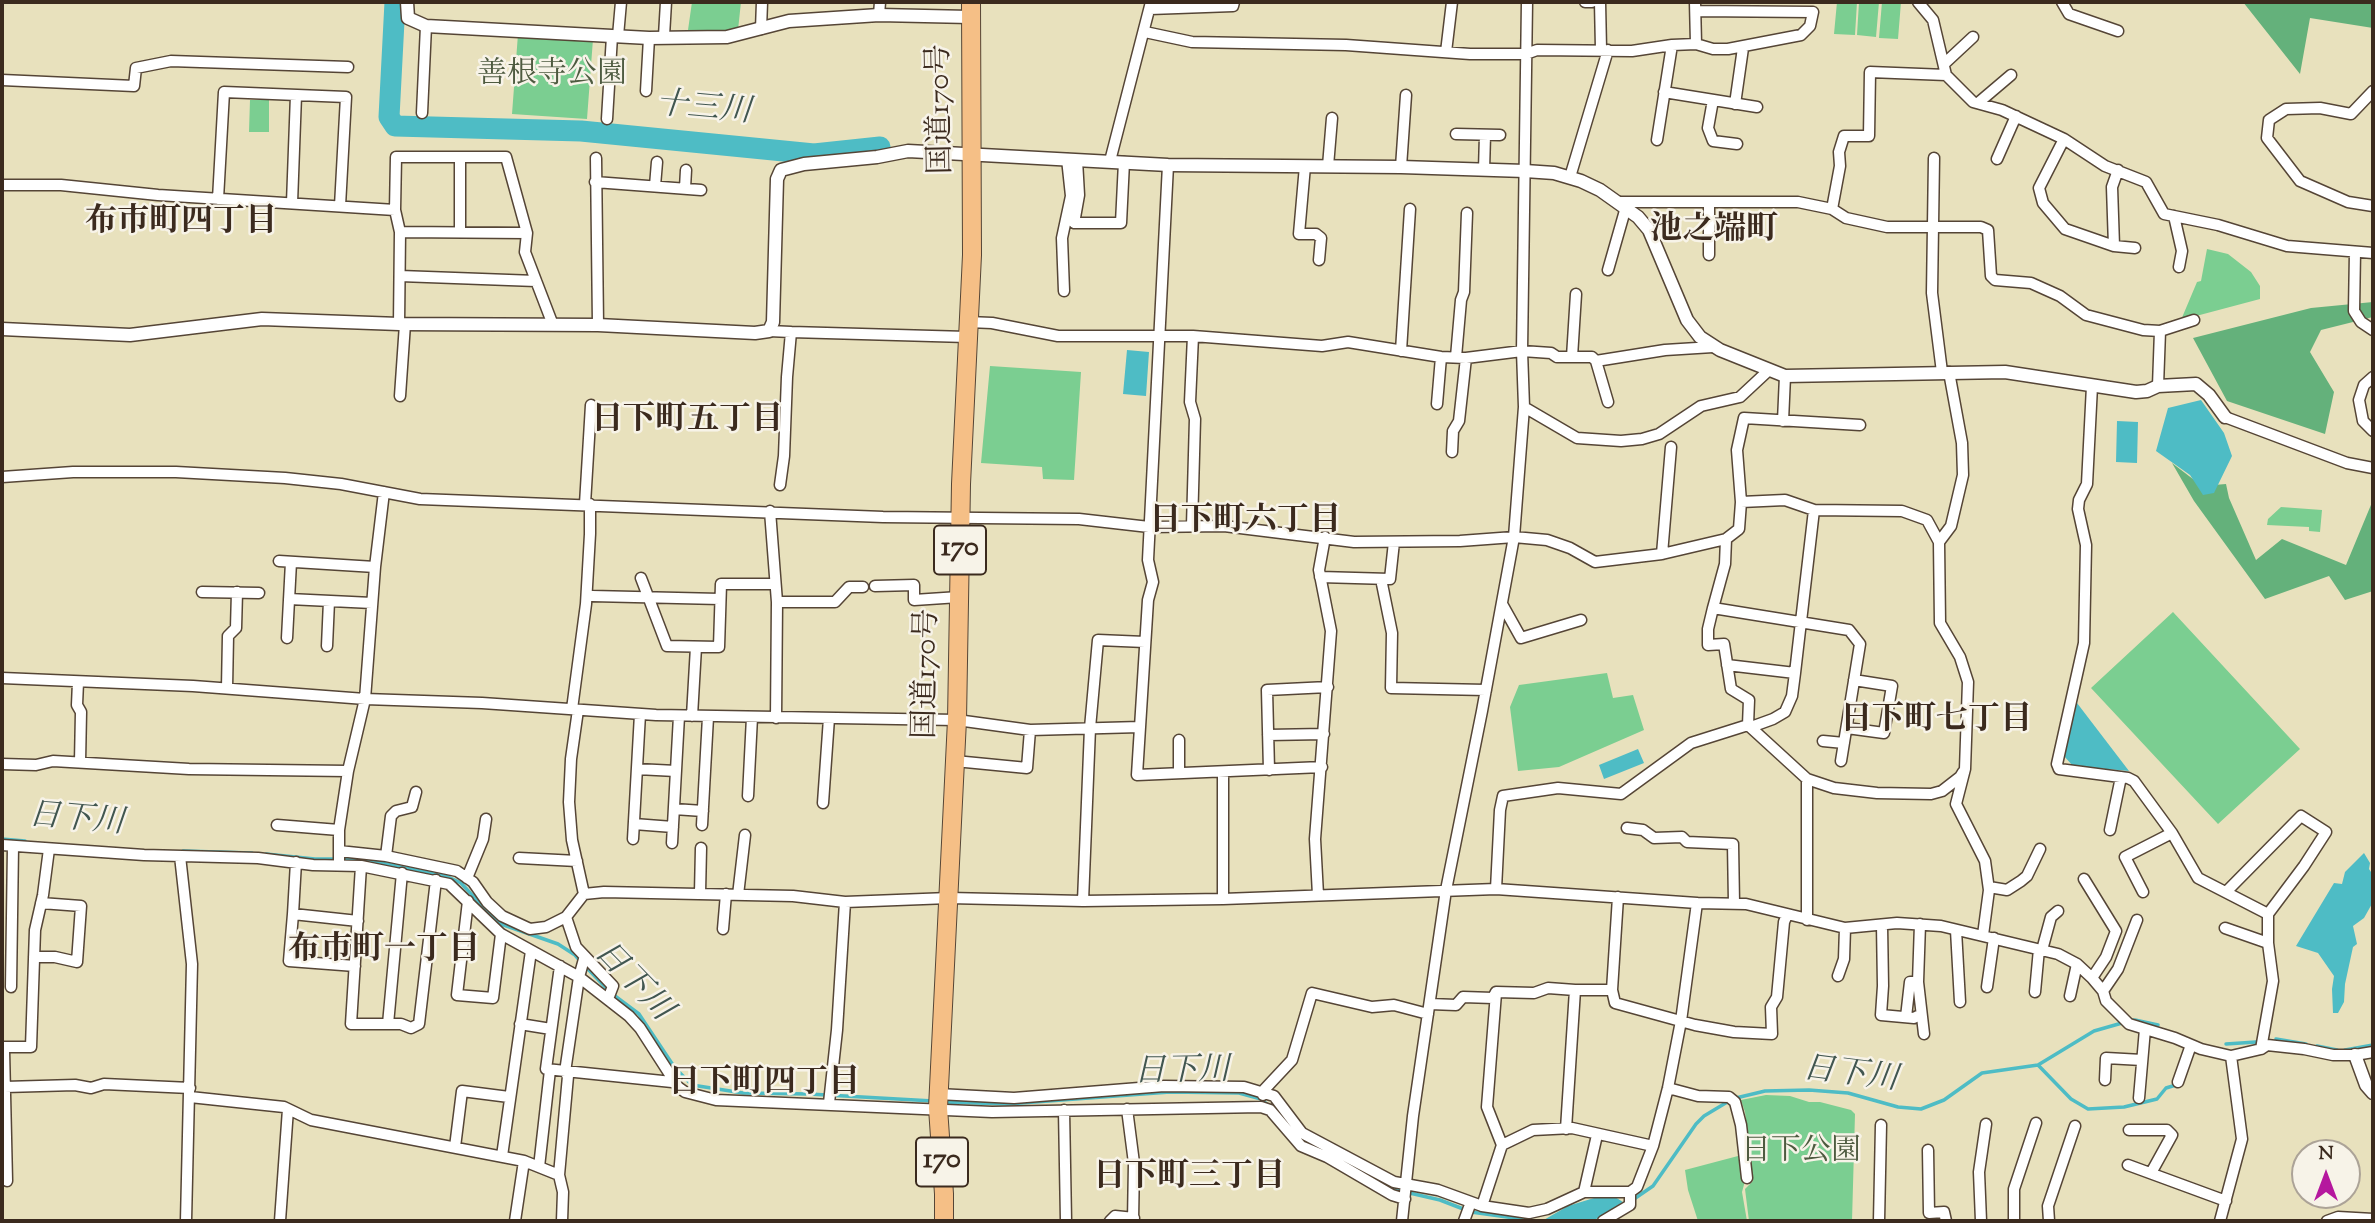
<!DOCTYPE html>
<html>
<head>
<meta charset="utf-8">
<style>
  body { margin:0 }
  #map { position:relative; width:2375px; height:1223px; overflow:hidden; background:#e8e1bd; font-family:"Sorts Mill Goudy",serif }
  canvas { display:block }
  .frame { position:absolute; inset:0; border:4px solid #3b2a1e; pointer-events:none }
  .north { position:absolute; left:2291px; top:1139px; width:70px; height:70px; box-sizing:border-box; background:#f7f3e8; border:2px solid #aca397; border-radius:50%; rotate:0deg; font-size:19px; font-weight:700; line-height:28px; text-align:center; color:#3b2a1e }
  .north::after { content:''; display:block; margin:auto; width:24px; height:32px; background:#b5179e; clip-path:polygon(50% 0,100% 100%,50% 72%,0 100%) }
</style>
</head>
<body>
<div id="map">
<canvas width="2375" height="1223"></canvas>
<div class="frame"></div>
<div class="north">N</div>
</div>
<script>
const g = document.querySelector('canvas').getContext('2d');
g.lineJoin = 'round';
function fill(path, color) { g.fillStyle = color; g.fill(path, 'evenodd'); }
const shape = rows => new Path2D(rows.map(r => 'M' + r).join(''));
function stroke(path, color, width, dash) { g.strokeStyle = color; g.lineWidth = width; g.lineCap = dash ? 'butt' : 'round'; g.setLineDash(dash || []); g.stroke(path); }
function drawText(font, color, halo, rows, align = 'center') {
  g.font = font + ' "Sorts Mill Goudy","Noto Serif JP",serif'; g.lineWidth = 5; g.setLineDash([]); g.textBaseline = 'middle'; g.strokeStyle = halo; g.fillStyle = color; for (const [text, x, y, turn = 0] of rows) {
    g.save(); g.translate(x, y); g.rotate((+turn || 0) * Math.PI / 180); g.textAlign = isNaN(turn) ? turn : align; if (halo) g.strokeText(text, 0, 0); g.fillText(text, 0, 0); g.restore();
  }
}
fill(shape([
  [692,2,741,2,738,30,688,30],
  [1837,2,1857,2,1855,35,1834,34],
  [1859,2,1879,2,1876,37,1857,35],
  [1882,2,1901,2,1898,39,1879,38],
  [518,34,593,39,587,119,512,114],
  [250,100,269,100,269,132,249,132],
  [2207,249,2228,254,2251,272,2260,286,2260,299,2181,320,2197,282,2201,281],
  [990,366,1081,372,1074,480,1043,479,1042,467,981,463],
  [2281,507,2322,510,2320,532,2309,531,2309,527,2267,525,2268,519],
  [2173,612,2300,749,2218,824,2091,688],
  [1607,673,1613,698,1633,695,1644,730,1559,767,1518,771,1510,707,1519,685],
  [1766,1095,1790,1096,1809,1102,1820,1102,1851,1110,1855,1114,1852,1221,1749,1221,1745,1189,1753,1181,1745,1112,1741,1100],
  [1738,1156,1745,1181,1742,1192,1747,1221,1698,1221,1688,1190,1685,1170]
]), '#7bce91');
fill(shape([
  [2243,2,2373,2,2373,28,2310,18,2300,74],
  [2373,302,2373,317,2321,330,2310,352,2334,392,2325,434,2227,401,2193,338,2311,308],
  [2172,463,2202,486,2226,484,2229,498,2256,560,2282,539,2346,565,2373,500,2373,591,2345,600,2329,576,2265,599,2194,501]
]), '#64b17b');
fill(shape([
  [1127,350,1149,352,1146,396,1123,394],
  [2201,400,2224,433,2232,456,2214,493,2203,495,2190,475,2156,451,2168,408],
  [2117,421,2138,422,2137,463,2116,462],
  [2077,703,2129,771,2073,766,2063,755],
  [1638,749,1644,763,1604,779,1599,765],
  [2364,853,2370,863,2369,869,2373,875,2373,902,2364,918,2353,926,2357,944,2353,947,2345,984,2344,1002,2338,1013,2333,1013,2332,989,2334,976,2318,953,2296,946,2334,883,2342,884,2345,872],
  [1615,1197,1623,1202,1593,1221,1542,1221,1568,1206,1594,1198]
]), '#4ebcc5');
stroke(shape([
  [2,839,25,841],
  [183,851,252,853],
  [266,854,315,859,363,859,448,877,461,883,498,923,558,944,575,955,581,962],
  [586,967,611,993,639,1014,675,1068,692,1085,743,1093,809,1094,933,1101],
  [2130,1021,2135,1020,2158,1025],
  [2276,1039,2306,1044],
  [2226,1044,2256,1042],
  [2317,1046,2337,1050],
  [2345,1050,2373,1045],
  [2038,1065,2071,1099,2088,1109,2124,1107,2157,1099,2166,1088,2176,1085],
  [1736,1098,1765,1091,1809,1090,1848,1093,1898,1107,1921,1109,1944,1100,1982,1073,2038,1065,2094,1031,2122,1023],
  [944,1102,1008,1104,1170,1092,1239,1093,1261,1099,1268,1105],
  [1388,1188,1440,1200,1471,1212,1536,1221],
  [1634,1199,1653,1186,1696,1124,1704,1116,1729,1101]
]), '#4ebcc5', 3.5);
stroke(shape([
  [395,2,389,117,395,126,581,131,814,154,880,147]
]), '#4ebcc5', 21);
const minor = shape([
  [1585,2,1592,2],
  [1600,2,1601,49],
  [1695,2,1696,44],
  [1918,2,1933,20,1946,75,1973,102,2002,110,2064,139,2105,166,2146,182,2164,214,2218,225,2287,246,2373,253],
  [2062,2,2069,14,2118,31],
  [1150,9,1233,6,1234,2],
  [879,15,880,2],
  [761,29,762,2],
  [1145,32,1192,42,1346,45,1470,54,1526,54,1537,50,1632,51,1672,45,1696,44,1713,49,1728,49,1801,35,1810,26,1813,12,1696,11],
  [618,36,621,2],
  [664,36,666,2],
  [1446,52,1452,2],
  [1944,64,1973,37],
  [2,80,134,86,136,68,171,61,348,67],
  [646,91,649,38],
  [2373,91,2351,114,2320,108,2286,109,2269,120,2267,138,2300,181,2348,202,2373,206],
  [1664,92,1757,107],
  [1713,100,1708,128,1713,141,1737,144],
  [1978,103,2011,75],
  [1735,104,1743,48],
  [422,113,426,26],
  [607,119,612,36],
  [1456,134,1500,135],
  [2064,139,2039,188,2043,203,2065,229,2114,246,2135,248],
  [1657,140,1672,45],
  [460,157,460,232],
  [596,158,598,325],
  [1934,158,1932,293,1942,372],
  [1997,159,2016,116],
  [1077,160,1079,195,1074,223,1121,223,1124,162],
  [1110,161,1151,2],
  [1168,165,1148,560,1153,582,1148,600,1137,775,1322,767],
  [1305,166,1299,234,1316,234,1321,238,1319,260],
  [1328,166,1332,118],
  [1401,167,1406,95],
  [1484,170,1485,135],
  [1570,177,1608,50],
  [595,182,701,190],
  [2,185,61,185,158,195,395,210],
  [655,186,657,162],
  [685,188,686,170],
  [218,199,224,92,346,97,340,206],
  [1617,202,1798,202,1832,209,1846,218,1887,227,1981,227,1988,230,1991,276,1995,280,2031,283,2060,296,2086,315,2143,330,2160,331,2194,320],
  [292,203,296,95],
  [1832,209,1840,166,1839,152,1844,136,1869,136,1870,72,1946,75],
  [2174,216,2182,251,2179,267],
  [400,232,527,233],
  [2114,246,2112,187,2118,170],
  [2355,252,2354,311,2361,322,2373,330],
  [1709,255,1709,202],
  [1608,270,1626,207],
  [400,276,536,281],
  [1064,291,1062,238,1071,196,1067,159],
  [968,322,992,323,1058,336,1193,336,1322,346,1348,342,1441,357,1466,358,1522,351,1551,353,1557,357,1592,357,1596,361,1608,402],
  [399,324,400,232,395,210,396,157,506,157,527,233,525,252,553,325],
  [769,331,791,332,787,377,784,456,780,485],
  [791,332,967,337],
  [1401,351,1410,209],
  [1456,357,1461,300,1464,292,1467,213],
  [1572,357,1576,294],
  [1596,361,1665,350,1713,347],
  [1949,372,1962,443,1963,475,1951,526,1939,542,1940,623,1960,657,1968,682,1965,769,1956,804,1985,861,1989,890,1983,935],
  [2373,377,2364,385,2359,400,2363,421,2373,431],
  [2092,386,2087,484,2079,500,2078,509,2086,545,2084,643,2057,764,2059,769,2128,778,2134,781,2172,833,2198,878,2268,914,2268,943,2273,981,2261,1049],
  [2158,386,2160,331],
  [400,396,405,324],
  [1437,404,1441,357],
  [1524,407,1577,438,1621,441,1642,439,1659,434,1701,406,1740,397,1769,370],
  [2225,417,2347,463,2373,468],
  [1783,421,1785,376],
  [1452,452,1453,431,1459,421,1466,358],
  [2,477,73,472,176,472,285,478,341,484,420,499,883,517,1079,519,1149,527,1224,526,1354,542,1460,541,1514,537,1547,540,1570,548,1595,562,1662,554,1726,539],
  [1741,502,1737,450,1744,418,1860,425],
  [585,504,591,405],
  [770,511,777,602,776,718],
  [1192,526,1195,419,1190,402,1193,336],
  [1662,554,1671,447],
  [279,561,375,567],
  [1320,577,1390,579,1394,542],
  [641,578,667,646,719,647,721,584,775,584],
  [1381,579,1392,633,1391,688,1486,690],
  [875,586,914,585,914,600,959,597],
  [202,592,259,593],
  [592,596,720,599],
  [289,599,372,603],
  [777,602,835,602,849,587,863,587],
  [1502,604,1521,638,1581,620],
  [287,638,291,562],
  [327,646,329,601],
  [1727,665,1795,673,1814,510],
  [2,678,193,686,365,699,482,703,656,715,957,720,1030,730,1140,727],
  [78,682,77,705,81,712,80,762],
  [227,688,228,636,236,628,237,592],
  [572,709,586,604,590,534,590,504],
  [578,710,571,759,569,802,572,840,584,894,566,917,576,947,613,986,608,999],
  [692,716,696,647],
  [1748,725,1807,779,1834,788,1877,793,1931,794,1942,791,1960,777,1963,772],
  [1751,727,1773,719,1785,712,1792,696,1795,673],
  [1847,728,1884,733,1892,686,1854,680],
  [1268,735,1324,734],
  [1823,741,1844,743],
  [955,761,1027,768,1030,730],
  [1841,761,1860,644,1849,630,1713,608,1725,564,1726,539,1739,529,1741,502,1785,500,1814,510,1902,511,1927,520,1939,542],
  [2,764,36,765,53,761,189,769,348,771],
  [637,769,676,771],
  [1269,770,1267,690,1328,687],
  [1179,773,1179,740],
  [748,796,752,717],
  [823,803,829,718],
  [674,809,703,811],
  [634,824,673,827],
  [277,825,339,830],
  [702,825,708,717],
  [1627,828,1643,830,1654,838,1682,837,1687,842,1733,844,1734,903],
  [2110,830,2121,777],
  [633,839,640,714],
  [672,843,679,716],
  [2,845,144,855,258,858,313,865,361,866,449,884,501,934,579,977,629,1016,640,1028,678,1087,685,1092,716,1100,992,1112,1261,1107,1270,1110,1301,1146,1327,1157,1392,1195,1405,1199],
  [339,851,386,856,457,871,473,882,487,902,502,916,530,929,546,927,566,917],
  [180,856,192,964,186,1221],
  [386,856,391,816,396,811,412,807,416,792],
  [519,858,577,861],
  [339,865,339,830,348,771,365,699,375,567,384,492],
  [361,866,351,1024,401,1024,411,1028,419,1024,436,880],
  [467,878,483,839,486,819],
  [2084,879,2116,931,2106,957,2092,978],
  [1989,887,2007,890,2021,881,2027,876,2040,849],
  [1496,889,1500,810,1503,796,1558,788,1621,794,1691,743,1748,725,1749,700,1731,689,1724,644,1708,645,1708,629,1713,608],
  [2227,891,2301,816,2326,832,2304,866,2268,914],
  [2143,892,2125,857,2172,833],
  [700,893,701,848],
  [584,894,604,892,793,896,845,902,949,898,1083,901,1223,899,1496,889,1697,903,1746,904,1845,928,1897,923,1941,926,2058,954,2077,964,2092,978,2103,991,2106,1001,2129,1024,2175,1038,2201,1049,2231,1056,2261,1049,2267,1045,2304,1049,2333,1055,2355,1055,2373,1052],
  [738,895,745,835],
  [1318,895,1315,839,1331,631,1319,570,1325,537],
  [1618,897,1612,990,1615,1003,1695,1025,1734,1032,1772,1034,1771,1007,1777,997,1784,922,1787,915],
  [1223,899,1223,773],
  [468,901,457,995,493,998,501,934],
  [1083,901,1090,728,1098,640,1145,642],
  [293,914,296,862],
  [1807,920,1807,779],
  [1920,924,1918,982,1924,1034],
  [1882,925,1883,986,1881,1015,1914,1018,1921,1014],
  [2225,928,2268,943],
  [723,929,726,894],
  [1956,930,1960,1002],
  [2042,950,2051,917,2058,911],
  [34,957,55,957,77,962,81,906,41,903],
  [355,966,289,961,293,914,358,921],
  [560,966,546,1069,672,1082],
  [1838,976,1844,959,1845,928],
  [11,987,13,846],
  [1987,987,1994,938],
  [1575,990,1612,990],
  [2103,991,2118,969,2137,920],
  [2035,992,2039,949],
  [1496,993,1487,1107,1502,1145],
  [2070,996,2077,964],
  [1430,1004,1456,1005,1463,997,1493,998,1496,992,1534,993,1548,988,1575,990,1566,1129],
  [1906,1017,1910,982,1918,982],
  [388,1024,402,873],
  [520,1024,551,1029],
  [2,1047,31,1047,35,930,43,895,49,849],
  [2,1048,4,1050,7,1181],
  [2105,1080,2106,1058,2142,1060],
  [2178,1082,2191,1045],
  [5,1087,75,1085,91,1088,104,1084,190,1088],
  [1668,1088,1698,1096,1729,1097,1735,1102,1741,1125,1747,1178],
  [938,1094,1014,1098,1164,1086,1244,1087,1274,1096,1302,1133,1394,1182,1438,1190,1482,1206,1529,1213,1547,1209,1584,1192,1630,1192,1637,1187,1653,1146,1668,1088,1681,1021,1697,903],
  [1263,1095,1263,1091,1292,1060,1312,993,1372,1007,1394,1005,1428,1014],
  [190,1097,284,1107,311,1120,524,1161,559,1175],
  [2139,1098,2145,1029],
  [829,1103,837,1030,845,902],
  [1127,1109,1134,1163,1133,1221],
  [1064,1110,1066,1221],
  [2129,1130,2167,1130,2172,1135,2151,1173],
  [455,1147,462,1091,509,1097],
  [1928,1150,1929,1213,1944,1212,1946,1221],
  [502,1156,531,951],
  [2128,1165,2226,1201],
  [539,1167,550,1070],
  [1584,1192,1597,1135],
  [1482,1206,1502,1145,1533,1130,1572,1128,1653,1146],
  [280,1221,288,1109],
  [515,1221,524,1161],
  [562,1221,563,1192,559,1175,568,1076,565,1072,579,977,584,959],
  [1110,1221,1115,1216,1134,1218],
  [1402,1221,1413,1116,1446,890,1482,711,1514,537,1524,407,1522,351,1527,2],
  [1464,1221,1471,1202],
  [1603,1221,1630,1205,1630,1192],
  [1879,1221,1881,1125],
  [1981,1221,1979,1172,1986,1124],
  [2014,1221,2014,1189,2036,1123],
  [2049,1221,2048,1206,2075,1126],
  [2220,1221,2242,1139,2231,1056],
  [2327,1221,2338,1217,2373,1219]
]);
const tertiary = shape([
  [407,2,408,18,426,26,649,38,727,37,789,21,879,15,970,17],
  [2,329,130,335,262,319,399,324,598,325,755,333,769,331,773,322,777,179,781,170,804,164,877,157,908,151,1168,165,1401,167,1525,171,1554,173,1581,181,1600,190,1638,217,1649,230,1687,320,1700,337,1720,350,1785,376,2005,372,2136,392,2147,391,2158,386,2196,384,2209,395,2225,417],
  [2355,1055,2366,1085,2373,1093]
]);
const trunk = shape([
  [944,1221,944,1194,938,1108,957,720,961,484,972,255,971,2]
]);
stroke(minor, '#554536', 13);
stroke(tertiary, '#554536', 15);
stroke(trunk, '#554536', 20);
stroke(minor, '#fff', 10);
stroke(tertiary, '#fff', 12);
stroke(trunk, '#f5bf86', 18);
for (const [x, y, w] of [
  [960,550,52],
  [942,1162,52]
]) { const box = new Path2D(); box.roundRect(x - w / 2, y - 24.5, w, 49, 5); g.fillStyle = '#f7f3e8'; g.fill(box); stroke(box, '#3b2a1e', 2); }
drawText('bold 28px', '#3b2a1e', null, [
  ["170",960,550],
  ["170",942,1162]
]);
drawText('30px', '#4e5b40', '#f7f3e8', [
  ["善根寺公園",552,77],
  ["日下公園",1801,1154]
]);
drawText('30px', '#3b2a1e', '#f7f3e8', [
  ["国道170号",943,109,-91],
  ["国道170号",929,674,-89]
]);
drawText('italic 32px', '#415650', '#f7f3e8', [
  ["十三川",703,111,5],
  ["日下川",76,822,5],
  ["日下川",631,983,46],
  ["日下川",1182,1074,-1],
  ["日下川",1850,1077,7]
]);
drawText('bold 32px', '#3b2a1e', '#f7f3e8', [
  ["布市町四丁目",181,225],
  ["池之端町",1714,233],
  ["日下町五丁目",687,423],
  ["日下町六丁目",1245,524],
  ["日下町七丁目",1936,723],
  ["布市町一丁目",384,953],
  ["日下町四丁目",764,1086],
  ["日下町三丁目",1189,1180]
]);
</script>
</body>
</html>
